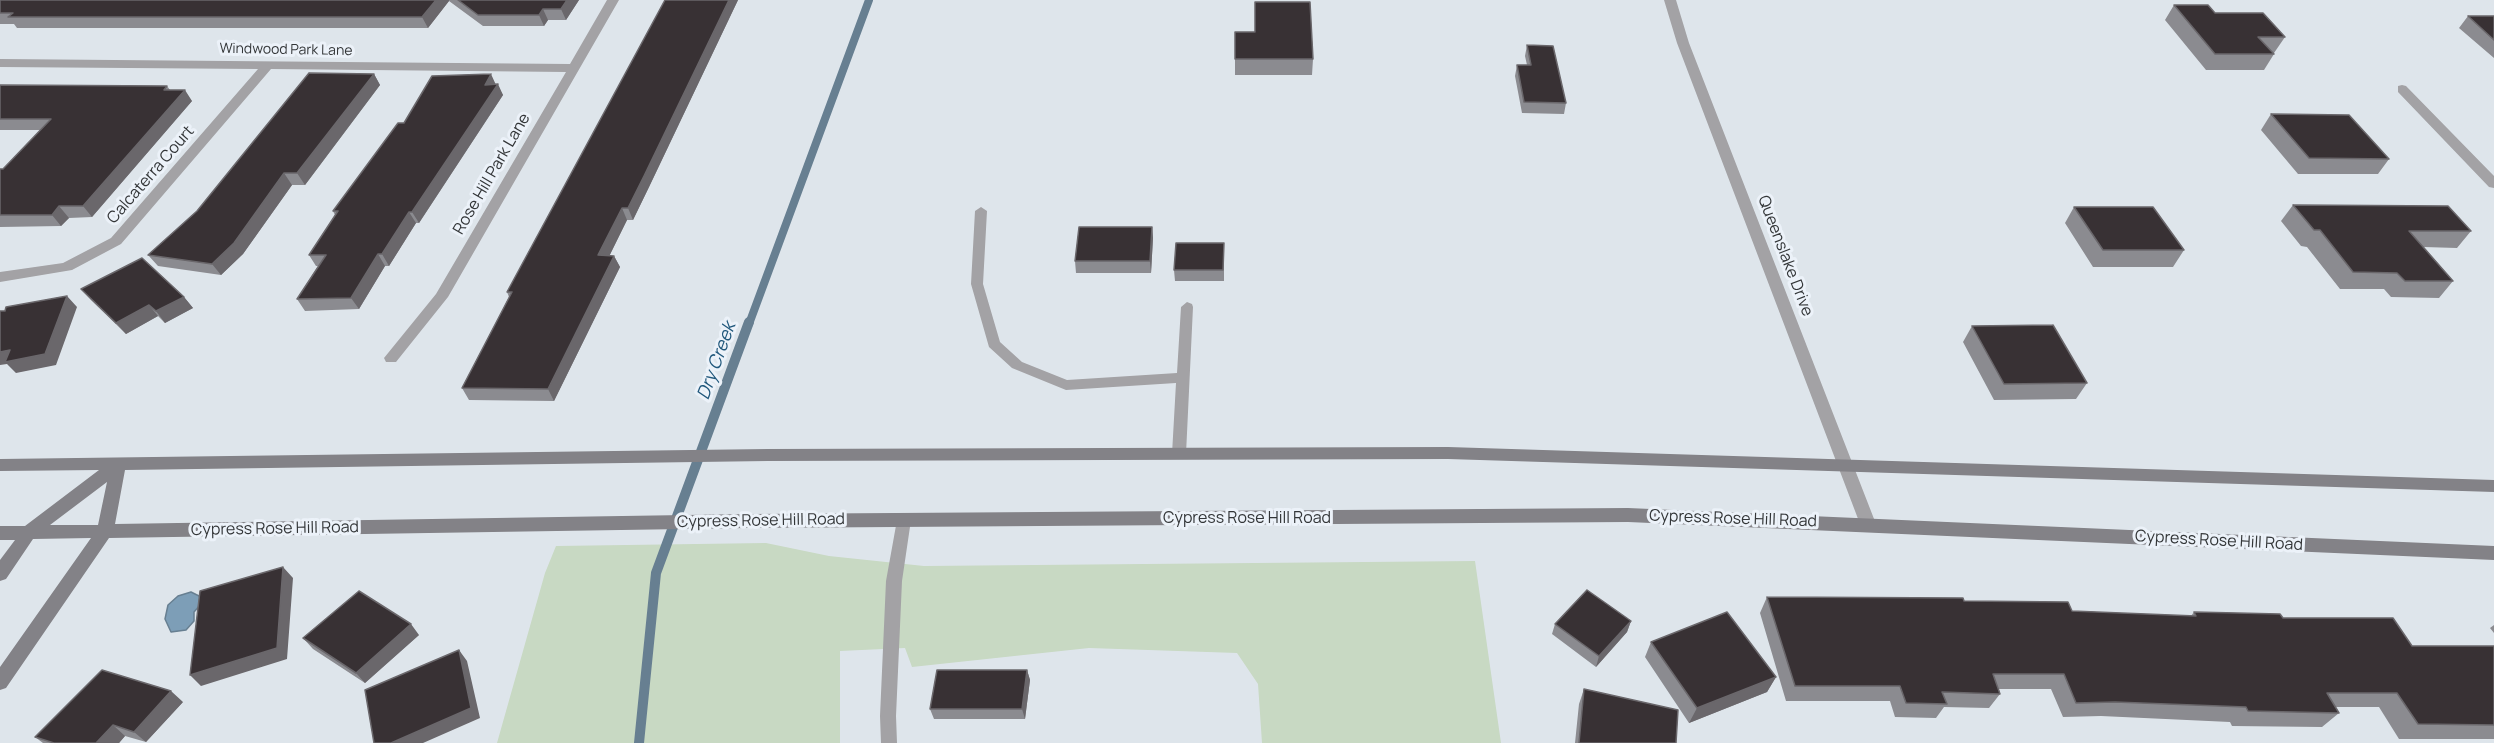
<!DOCTYPE html>
<html>
<head>
<meta charset="utf-8">
<style>
  body { margin:0 }
  canvas { display:block; background:#dee5eb }
</style>
</head>
<body>
<canvas width="2494" height="743"></canvas>
<script>
const g = document.querySelector('canvas').getContext('2d');
g.lineJoin = 'round';
function fill(path, color) { g.fillStyle = color; g.fill(path, 'evenodd'); }
const shape = rows => new Path2D(rows.map(r => 'M' + r).join(''));
function stroke(path, color, width, dash) { g.strokeStyle = color; g.lineWidth = width; g.lineCap = dash ? 'butt' : 'round'; g.setLineDash(dash || []); g.stroke(path); }
function drawText(font, color, halo, rows, align = 'center') {
  g.font = font + ' Manrope,sans-serif'; g.lineWidth = 6; g.setLineDash([]); g.textBaseline = 'middle'; g.strokeStyle = halo; g.fillStyle = color; for (const [text, x, y, turn = 0] of rows) {
    g.save(); g.translate(x, y); g.rotate((+turn || 0) * Math.PI / 180); g.textAlign = isNaN(turn) ? turn : align; if (halo) g.strokeText(text, 0, 0); g.fillText(text, 0, 0); g.restore();
  }
}
fill(shape([
  [766,543,829,556,924,566,1475,561,1501,743,1262,743,1258,684,1237,653,1089,648,912,667,905,648,840,651,840,743,497,743,545,573,556,546]
]), '#c8d9c3');
const water = shape([
  [191,592,201,597,201,604,194,612,194,621,186,630,171,632,165,619,168,605,178,596,191,592]
]);
fill(water, '#7d9eb7');
stroke(water, '#677f91', 1.5);
stroke(shape([
  [749,324,869,0]
]), '#677f91', 8);
stroke(shape([
  [639,743,656,573,749,322]
]), '#677f91', 10);
fill(shape([
  [981,207,987,211,983,284,1000,342,1022,362,1067,380,1177,373,1181,307,1187,302,1192,304,1193,307,1186,454,1184,458,1174,458,1172,454,1176,383,1066,390,1012,368,989,347,971,284,975,211,981,207],
  [904,514,909,516,911,520,902,581,896,716,897,743,881,743,880,716,886,581,897,520,899,516,904,514]
]), '#a3a2a5');
fill(shape([
  [607,0,619,0,448,297,396,362,386,362,384,358,436,294,566,72,271,69,121,244,72,270,0,282,0,272,63,263,111,238,258,69,0,67,0,59,570,64,607,0],
  [1664,0,1676,0,1689,43,1876,524,1874,529,1868,531,1862,529,1860,524,1677,43,1664,0],
  [2402,85,2406,86,2494,176,2494,188,2489,187,2398,92,2398,86,2402,85]
]), '#a3a2a5');
fill(shape([
  [1448,447,2494,480,2494,492,1448,459,768,461,125,470,115,524,749,514,1628,508,2494,546,2494,560,1628,522,749,528,109,538,6,688,0,690,0,667,91,538,33,539,6,579,0,581,0,560,15,540,0,540,0,526,25,526,99,470,0,471,0,459,768,449,1448,447],
  [107,482,98,525,50,525,107,482]
]), '#838287');
fill(shape([
  [0,0,579,0,566,20,548,20,544,26,483,26,449,1,428,28,17,28,14,24,0,24],
  [665,0,738,0,649,187,633,220,627,220,609,256,614,256,620,267,554,401,469,400,462,388,509,297,507,292],
  [2174,5,2215,13,2285,37,2274,53,2273,53,2274,54,2264,70,2206,70,2165,20],
  [2468,16,2494,16,2494,58,2459,28],
  [1235,32,1255,32,1313,59,1312,75,1235,75],
  [1527,45,1566,103,1564,114,1522,113,1515,76,1517,65,1527,65,1525,56],
  [374,74,380,85,305,185,292,185,243,254,221,275,158,266,148,255],
  [496,84,503,95,419,223,416,223,389,266,385,266,359,309,305,311,297,299,318,266,316,266,309,255,335,215,333,211,404,123],
  [0,85,167,86,170,90,192,101,92,217,69,218,61,226,0,227,0,169,3,169,41,130,0,130],
  [2271,114,2389,159,2378,174,2298,174,2261,130],
  [2293,205,2471,231,2457,248,2424,247,2453,281,2439,298,2391,297,2384,289,2340,289,2307,247,2301,246,2281,221],
  [2074,207,2184,250,2173,267,2093,267,2065,223],
  [1152,227,1153,238,1151,273,1076,273,1075,261],
  [1224,243,1224,281,1175,281,1174,270],
  [81,289,184,297,193,308,165,323,158,316,126,334,91,300],
  [1972,326,2087,383,2076,399,1994,400,1963,342],
  [1767,597,1964,601,2072,611,2191,616,2194,612,2283,618,2412,646,2494,646,2494,739,2399,739,2379,707,2336,707,2339,713,2322,727,2232,726,2230,722,2101,716,2063,717,2051,689,1999,689,2000,694,1989,708,1944,707,1936,718,1895,717,1890,701,1786,701,1760,613],
  [1631,621,1627,632,1596,667,1552,634,1555,624],
  [2494,625,2494,633,2490,628],
  [419,635,365,683,313,649,303,638],
  [1651,642,1776,677,1767,692,1689,723,1645,657],
  [1027,670,1030,680,1025,719,934,719,930,709],
  [1584,689,1676,743,1575,743,1579,704],
  [183,702,146,742,125,736,119,743,43,743,35,737]
]), '#8b8b90');
fill(shape([
  [436,0,449,0,449,1,428,28,422,17],
  [567,0,579,0,566,20,561,9],
  [729,0,738,0,649,187,633,220,628,208],
  [543,9,548,20,544,26,539,15],
  [374,74,380,85,305,185,297,173],
  [491,74,496,85,498,84,503,95,419,223,412,212],
  [185,90,192,101,92,217,83,206],
  [284,173,292,185,243,254,221,275,212,264],
  [59,206,69,218,61,226,52,215],
  [622,208,627,220,604,267,598,255],
  [409,212,416,223,389,266,382,254],
  [1152,227,1153,238,1151,273,1150,261],
  [378,254,385,266,359,309,351,298],
  [614,256,620,267,554,401,548,389],
  [67,296,77,307,56,365,16,373,7,364,0,365,0,352,10,350],
  [184,297,193,308,165,323,156,311],
  [149,305,158,316,126,334,116,323],
  [283,567,293,578,287,659,201,686,190,675],
  [1631,621,1627,632,1596,667,1599,656],
  [411,624,419,635,365,683,356,673],
  [459,650,467,661,480,718,423,743,391,743],
  [1027,670,1030,680,1025,719,1022,709],
  [1776,677,1767,692,1689,723,1697,708],
  [171,691,183,702,146,742,134,732],
  [113,725,125,736,119,743,96,743]
]), '#6a676b');
const building = shape([
  [0,0,436,0,422,17,8,17,13,13,0,13,0,0],
  [458,0,567,0,561,9,543,9,539,15,478,15,458,0],
  [665,0,729,0,644,176,628,208,622,208,598,255,614,256,548,389,462,388,512,292,507,292,665,0],
  [1255,2,1310,2,1313,59,1235,59,1235,32,1255,32,1255,2],
  [2174,5,2208,5,2215,13,2263,13,2285,37,2258,37,2274,54,2215,54,2174,5],
  [2468,16,2494,16,2494,40,2468,16],
  [1527,45,1553,46,1566,103,1524,102,1517,65,1531,65,1527,45],
  [309,73,374,74,297,173,284,173,234,243,212,264,148,255,197,211,309,73],
  [491,74,485,85,498,84,412,212,409,212,382,254,378,254,351,298,297,299,326,255,309,255,338,211,333,211,398,123,404,123,432,76,491,74],
  [0,85,167,86,164,90,185,90,83,206,59,206,52,215,0,215,0,169,3,169,51,119,0,119,0,85],
  [2271,114,2349,115,2389,159,2309,158,2271,114],
  [2293,205,2448,206,2471,231,2409,231,2453,281,2405,281,2397,273,2353,272,2320,230,2314,230,2293,205],
  [2074,207,2153,207,2184,250,2103,250,2074,207],
  [1079,227,1152,227,1150,261,1075,261,1079,227],
  [1176,243,1224,243,1223,270,1174,270,1176,243],
  [142,258,184,297,156,311,149,305,116,323,81,289,142,258],
  [67,296,45,354,5,362,10,350,0,352,0,311,5,311,6,307,67,296],
  [2053,325,2087,383,2004,384,1972,326,2053,325],
  [283,567,277,648,190,675,200,591,283,567],
  [1587,590,1631,621,1599,656,1555,624,1587,590],
  [359,591,411,624,356,673,303,638,359,591],
  [1767,597,1963,598,1964,601,2068,602,2072,611,2196,616,2194,612,2280,614,2283,618,2393,618,2412,646,2494,646,2494,725,2418,724,2397,693,2327,693,2339,713,2248,711,2246,707,2115,702,2076,703,2064,674,1993,674,2000,694,1942,692,1947,704,1906,703,1900,686,1795,686,1767,597],
  [1727,612,1776,677,1697,708,1651,642,1727,612],
  [459,650,471,708,391,743,374,743,365,690,459,650],
  [102,670,171,691,134,732,113,725,96,743,54,743,35,737,102,670],
  [937,670,1027,670,1022,709,930,709,937,670],
  [1584,689,1678,710,1676,743,1579,743,1584,689]
]);
fill(building, '#383134');
stroke(building, '#6a676b', 1.5);
drawText('14px', '#333638', '#ecf2f9', [
  ["Windwood Park Lane",286,50,1]
]);
drawText('16px', '#333638', '#ecf2f9', [
  ["Rose Hill Park Lane",492,174,-60],
  ["Calcaterra Court",151,175,-49],
  ["Queenslake Drive",1785,256,69],
  ["Cypress Rose Hill Road",1247,519],
  ["Cypress Rose Hill Road",1733,519,2],
  ["Cypress Rose Hill Road",761,521,-1],
  ["Cypress Rose Hill Road",275,529,-1],
  ["Cypress Rose Hill Road",2219,541,3]
]);
drawText('italic 18px', '#21587c', '#ecf2f9', [
  ["Dry Creek",717,361,-70]
]);
</script>
</body>
</html>
